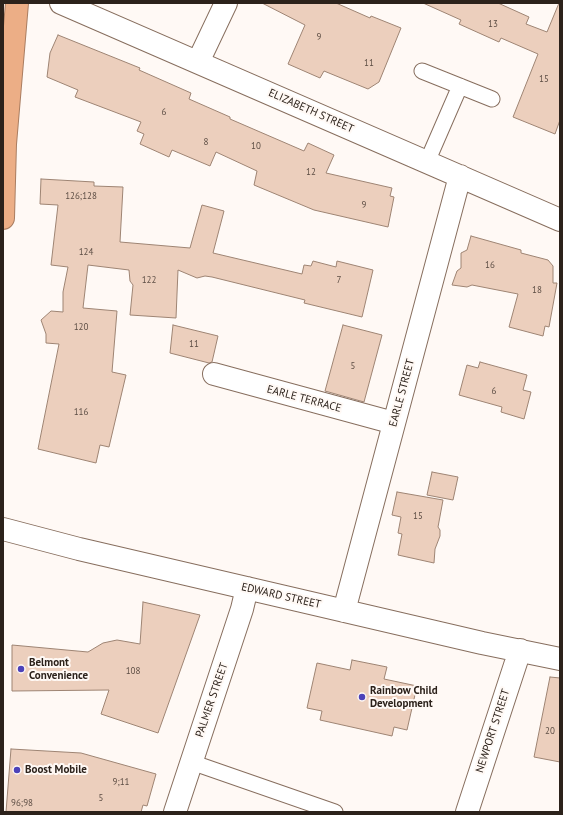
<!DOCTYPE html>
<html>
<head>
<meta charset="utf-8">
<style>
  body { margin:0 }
  #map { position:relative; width:563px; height:815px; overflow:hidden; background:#fff9f5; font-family:"PT Sans",sans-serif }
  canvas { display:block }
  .frame { position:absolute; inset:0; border:4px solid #2c221b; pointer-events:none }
</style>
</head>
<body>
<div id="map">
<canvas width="563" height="815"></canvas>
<div class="frame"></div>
</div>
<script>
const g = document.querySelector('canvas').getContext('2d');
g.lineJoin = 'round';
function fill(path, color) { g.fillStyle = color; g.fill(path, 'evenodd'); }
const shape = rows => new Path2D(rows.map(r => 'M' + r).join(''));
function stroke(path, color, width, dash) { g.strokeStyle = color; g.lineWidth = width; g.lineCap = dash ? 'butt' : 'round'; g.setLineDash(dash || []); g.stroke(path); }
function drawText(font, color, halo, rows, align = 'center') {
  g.font = font + ' "PT Sans",sans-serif'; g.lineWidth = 4; g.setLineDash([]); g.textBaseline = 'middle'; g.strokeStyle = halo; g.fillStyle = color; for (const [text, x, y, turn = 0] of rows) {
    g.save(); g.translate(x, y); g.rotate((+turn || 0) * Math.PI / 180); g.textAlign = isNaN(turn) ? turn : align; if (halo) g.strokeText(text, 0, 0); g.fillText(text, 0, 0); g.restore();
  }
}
const building = shape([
  [262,3,336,3,370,18,371,16,401,28,379,82,368,89,324,71,320,78,288,64,305,25,262,3],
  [423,3,498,3,529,17,526,24,547,32,559,3,560,3,560,120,555,134,513,117,538,54,501,38,499,42,459,24,461,20,423,3],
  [58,35,140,68,139,70,191,93,189,99,230,117,230,119,304,151,308,143,334,155,326,173,392,188,390,196,394,197,388,227,314,210,254,185,257,171,216,152,210,166,172,150,169,157,140,144,144,134,137,131,141,122,75,97,78,90,47,77,50,53,58,35],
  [41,179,94,182,94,186,123,187,120,242,190,248,202,205,224,211,213,253,302,274,304,265,311,266,313,261,336,267,337,261,373,270,362,317,304,303,305,300,212,277,205,276,197,278,178,270,176,318,130,315,133,285,130,281,129,270,88,265,83,308,117,311,112,372,126,375,109,447,100,445,96,463,38,449,59,344,46,343,46,334,41,320,51,311,63,312,63,292,68,267,51,265,58,205,40,204,41,179],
  [471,236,521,250,521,253,548,260,553,266,553,283,557,283,549,327,545,326,543,336,509,327,518,294,472,285,467,287,452,285,457,271,461,268,461,253,467,250,471,236],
  [173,325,218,336,212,362,209,363,170,353,173,325],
  [343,325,382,335,364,402,325,391,343,325],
  [480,362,527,375,523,390,531,392,524,419,501,412,502,407,459,395,467,365,478,368,480,362],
  [432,472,458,477,453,500,427,495,432,472],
  [397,492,443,500,438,527,440,530,440,536,435,549,434,563,398,555,402,534,398,533,401,517,392,515,397,492],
  [143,602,200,615,158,733,101,714,109,690,12,691,12,645,88,652,103,643,117,640,140,644,143,602],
  [352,660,387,667,384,679,417,686,407,730,394,727,392,736,320,720,322,711,307,708,317,663,350,670,352,660],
  [550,677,560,678,560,762,534,757,550,677],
  [11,749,81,753,156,774,147,806,143,805,141,812,6,812,11,749]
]);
fill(building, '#eccfbd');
stroke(building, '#9e8473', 1);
const lane = shape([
  [422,71,492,99],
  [427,162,460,86],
  [191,762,335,812]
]);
const street = shape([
  [61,3,560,220],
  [198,62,226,3],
  [214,374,394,423],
  [3,529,79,549,482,643,560,659],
  [344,611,460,176],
  [175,812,242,609,247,588],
  [467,812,520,650]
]);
const highway = shape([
  [3,218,5,144,17,3]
]);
stroke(lane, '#876e5e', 17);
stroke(street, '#876e5e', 24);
stroke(highway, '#a97d61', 24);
stroke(lane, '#fff', 15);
stroke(street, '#fff', 22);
stroke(highway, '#ecae86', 22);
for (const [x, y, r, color] of [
  [21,669,4,"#4c42b9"],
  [362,697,4,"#4c42b9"],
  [17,770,4,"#4c42b9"]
]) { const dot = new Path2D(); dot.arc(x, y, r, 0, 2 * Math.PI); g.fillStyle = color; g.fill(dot); stroke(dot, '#fff9f5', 1.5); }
drawText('9px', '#5c4d44', null, [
  ["13",493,24],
  ["9",319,37],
  ["11",369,63],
  ["15",544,79],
  ["6",164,112],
  ["8",206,142],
  ["10",256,146],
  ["12",311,172],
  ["126;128",81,196],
  ["9",364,205],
  ["124",86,252],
  ["16",490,265],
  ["122",149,280],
  ["7",339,280],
  ["18",537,290],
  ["120",81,327],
  ["11",194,344],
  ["5",353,366],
  ["6",494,391],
  ["116",81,412],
  ["15",418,516],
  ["108",133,671],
  ["20",550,731],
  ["9;11",121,782],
  ["5",101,798],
  ["96;98",22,803]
]);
drawText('11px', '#2c221b', '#fff9f5', [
  ["ELIZABETH STREET",311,111,24],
  ["EARLE STREET",402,393,-75],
  ["EARLE TERRACE",304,399,15],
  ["EDWARD STREET",281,596,13],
  ["PALMER STREET",212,700,-71],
  ["NEWPORT STREET",493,731,-72]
]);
drawText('bold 11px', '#2c221b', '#fff9f5', [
  ["Belmont",29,663],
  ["Convenience",29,676],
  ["Rainbow Child",370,691],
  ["Development",370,704],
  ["Boost Mobile",25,770]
], 'left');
</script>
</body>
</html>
